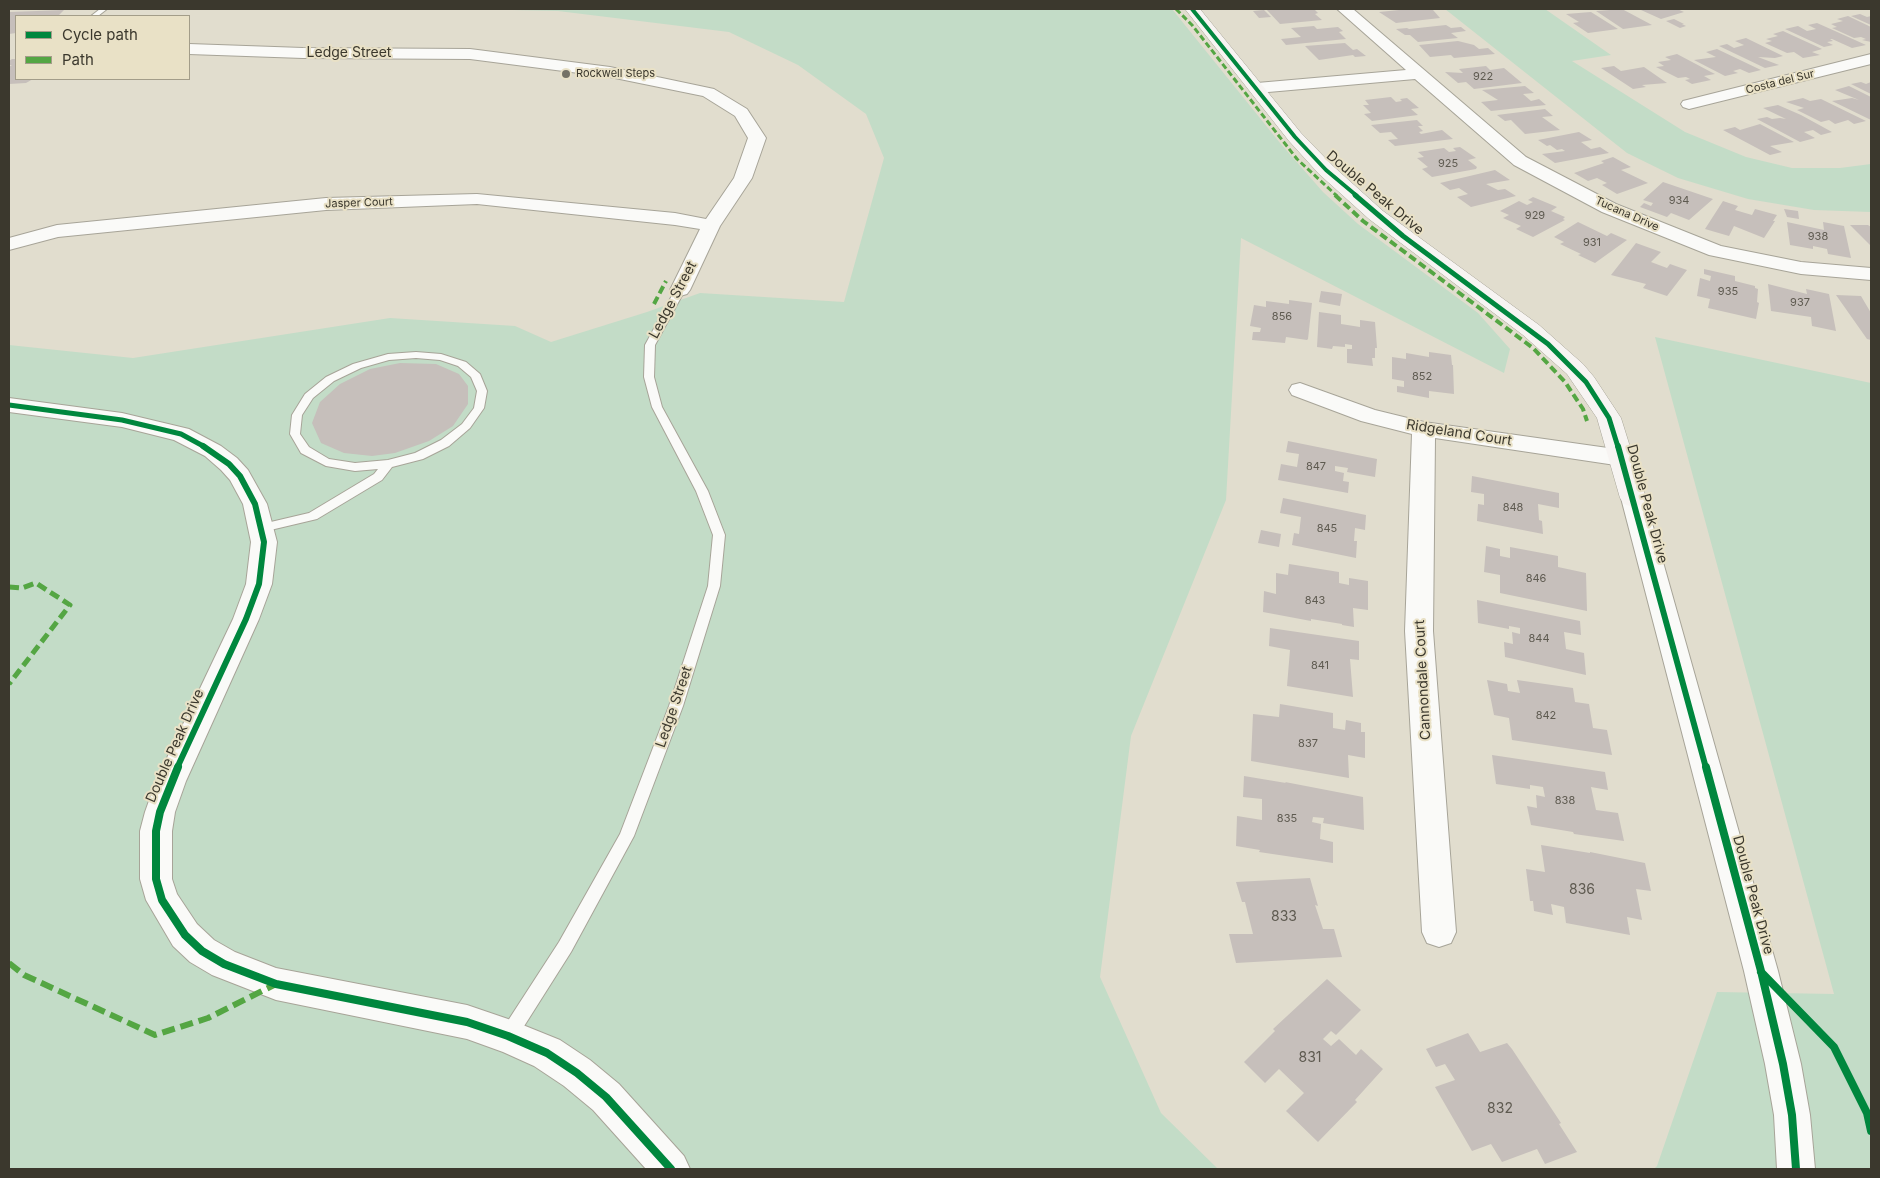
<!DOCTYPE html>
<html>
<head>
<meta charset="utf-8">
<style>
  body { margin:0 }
  #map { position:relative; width:1880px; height:1178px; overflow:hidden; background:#e1ddce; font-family:Inter,sans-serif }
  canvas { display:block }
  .frame { position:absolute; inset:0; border:10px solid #3b382d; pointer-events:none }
  .legend { position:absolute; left:15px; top:15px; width:175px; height:65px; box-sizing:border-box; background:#e9e1c6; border:1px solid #a39d89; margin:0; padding:6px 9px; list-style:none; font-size:15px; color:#3b382d }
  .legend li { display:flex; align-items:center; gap:10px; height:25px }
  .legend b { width:25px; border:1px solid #a39d89 }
</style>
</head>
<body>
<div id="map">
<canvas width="1880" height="1178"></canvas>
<div class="frame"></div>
<ul class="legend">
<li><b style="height:6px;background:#00873e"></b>Cycle path</li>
<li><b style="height:6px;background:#54a643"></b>Path</li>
</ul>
</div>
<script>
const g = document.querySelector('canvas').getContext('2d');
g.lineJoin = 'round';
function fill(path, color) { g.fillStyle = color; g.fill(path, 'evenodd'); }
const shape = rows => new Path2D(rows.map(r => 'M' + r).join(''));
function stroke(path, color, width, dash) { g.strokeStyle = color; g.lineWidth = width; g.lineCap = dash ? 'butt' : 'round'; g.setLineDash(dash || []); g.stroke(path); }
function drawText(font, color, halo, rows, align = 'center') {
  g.font = font + ' Inter,sans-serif'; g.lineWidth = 4; g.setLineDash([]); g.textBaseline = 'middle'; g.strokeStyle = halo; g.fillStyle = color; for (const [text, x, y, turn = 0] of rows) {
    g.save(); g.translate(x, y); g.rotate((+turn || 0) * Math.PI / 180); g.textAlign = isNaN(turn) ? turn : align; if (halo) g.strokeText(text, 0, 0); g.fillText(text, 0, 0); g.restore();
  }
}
fill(shape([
  [467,9,1172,9,1280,143,1323,192,1358,224,1478,313,1510,349,1504,373,1241,238,1226,500,1131,736,1100,977,1161,1113,1218,1169,9,1169,9,345,133,358,390,318,515,326,551,342,647,312,700,293,844,302,884,158,866,114,798,65,729,32,558,11],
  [1445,9,1545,9,1611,55,1572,61,1685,132,1746,157,1792,168,1840,168,1871,164,1871,212,1814,210,1748,199,1678,178,1627,153],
  [1655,337,1871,383,1871,1169,1654,1169,1657,1166,1717,992,1834,994]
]), '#c3dcc7');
fill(shape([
  [1266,9,1314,9,1318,13,1315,14,1322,20,1280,24],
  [1398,9,1433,10,1440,18,1396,23,1379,12,1399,10],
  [1609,9,1622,9,1652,25,1623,29,1596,11,1610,10],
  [1646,9,1677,9,1684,12,1661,19,1641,10],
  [64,10,58,16,16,16,16,33,9,34,10,12],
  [1264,10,1271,17,1259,18,1253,11],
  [1591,12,1618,29,1588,33,1573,23,1579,22,1566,14],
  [1860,14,1867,17,1871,16,1871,25,1851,16],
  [1848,16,1871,27,1871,42,1862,40,1866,39,1861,37,1854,38,1832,28,1837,27,1831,24,1843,21,1837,19],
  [1674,19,1684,24,1682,24,1686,26,1680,28,1666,21],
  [1817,23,1835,31,1866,45,1852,48,1832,39,1830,39,1833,41,1827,42,1833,45,1824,47,1785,29,1798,26,1807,31,1816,29,1808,25],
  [1446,25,1451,28,1461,27,1466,31,1451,33,1458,38,1418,42,1410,35,1405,35,1396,29,1407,28,1409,29],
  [1314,26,1317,29,1338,27,1343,31,1339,32,1346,39,1286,45,1281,39,1301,37,1291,28],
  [1783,31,1820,48,1822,49,1812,52,1820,55,1803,58,1794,52,1787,53,1765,43,1772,41,1766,39,1778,36,1773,34],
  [1746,38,1783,56,1775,58,1758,57,1779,65,1765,68,1719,46,1727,44,1734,48,1744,45,1735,41],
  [1458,41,1474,45,1479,49,1488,48,1495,54,1454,58,1451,55,1430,57,1419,45],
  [1345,43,1353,50,1357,49,1366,56,1355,57,1353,55,1319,60,1305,46],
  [1717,49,1761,70,1749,73,1740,69,1733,71,1738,73,1725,76,1694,60,1716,57,1706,52],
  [1677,54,1711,72,1715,74,1704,76,1711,80,1692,84,1685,80,1690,79,1686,77,1678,78,1656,67,1664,66,1658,62,1671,60,1665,57],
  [12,59,16,59,16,79,33,79,26,83,9,84,9,67,12,65,9,65,9,61],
  [1486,66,1490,70,1504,68,1522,83,1474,89,1466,82,1458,83,1445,72,1463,73,1459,69],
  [1614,66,1621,71,1644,67,1667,83,1642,85,1646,87,1633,89,1601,68],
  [1861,82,1866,84,1871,82,1871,94,1851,84],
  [1525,86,1534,93,1523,94,1531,101,1539,99,1546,105,1491,111,1481,102,1498,100,1482,90],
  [1849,86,1871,97,1871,120,1832,101,1852,98,1859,100,1835,90],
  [1391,97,1396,102,1402,101,1400,99,1407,98,1419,108,1411,109,1418,115,1372,121,1364,114,1371,113,1363,105,1369,105,1365,100],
  [1803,98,1810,101,1821,99,1866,121,1854,124,1848,120,1835,124,1829,120,1821,122,1797,110,1804,108,1786,102],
  [1778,105,1801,115,1832,132,1821,135,1813,130,1804,132,1815,138,1800,142,1757,119,1767,117,1772,119,1780,118,1786,119,1763,108],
  [1545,109,1553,116,1542,117,1560,130,1525,134,1511,120,1505,121,1497,115],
  [1417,120,1423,126,1418,126,1423,131,1419,132,1421,134,1442,130,1453,139,1395,146,1388,140,1398,139,1391,132,1380,133,1371,125],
  [1760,124,1794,142,1770,146,1782,152,1770,155,1723,130,1735,127,1740,130],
  [1579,132,1592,140,1581,142,1591,149,1600,147,1609,153,1555,163,1542,154,1565,151,1562,149,1557,150,1550,145,1547,146,1538,140],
  [1460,147,1476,158,1468,160,1477,167,1476,169,1432,177,1422,169,1428,167,1417,158,1424,157,1418,152,1444,148,1449,152,1456,151,1453,148],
  [1613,157,1631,167,1621,170,1648,183,1617,194,1602,185,1607,183,1597,178,1588,181,1574,173,1604,163,1601,161],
  [1495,170,1510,180,1486,184,1498,190,1505,189,1516,196,1471,207,1457,197,1468,194,1459,188,1450,190,1440,183],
  [1663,182,1713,199,1689,220,1671,213,1667,217,1640,207,1644,203,1651,206,1653,203,1643,200],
  [1533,197,1557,207,1551,211,1565,217,1563,219,1565,220,1533,237,1516,229,1521,226,1503,218,1509,215,1500,211,1519,201,1527,205,1533,202,1528,200],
  [1723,201,1738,206,1735,210,1752,215,1755,209,1777,215,1773,221,1775,221,1764,238,1734,226,1729,236,1705,229],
  [1784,209,1798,211,1799,219,1787,217],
  [1578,222,1607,236,1611,233,1627,240,1595,263,1578,255,1581,254,1560,244,1564,242,1554,237],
  [1787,222,1824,230,1823,222,1844,226,1851,258,1828,254,1827,249,1813,246,1813,249,1790,245],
  [1850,225,1868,225,1871,227,1871,246],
  [1636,243,1661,252,1651,262,1667,268,1670,264,1687,270,1667,296,1643,288,1646,284,1611,275],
  [1704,269,1735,276,1735,281,1755,286,1755,288,1758,289,1757,302,1759,303,1756,319,1708,308,1710,299,1697,296,1700,278,1710,281,1711,276,1704,274],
  [1768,284,1807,294,1806,289,1829,294,1836,331,1812,326,1811,317,1771,311],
  [1321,291,1342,294,1340,306,1319,302],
  [1836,295,1861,296,1871,313,1871,340,1867,339],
  [1289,300,1312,303,1308,339,1307,340,1286,337,1285,343,1252,340,1253,332,1260,332,1261,328,1250,326,1254,305,1266,307,1266,301,1289,304],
  [1319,312,1341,315,1341,324,1360,327,1360,320,1375,322,1377,348,1375,348,1375,358,1372,358,1373,366,1347,363,1347,349,1352,349,1352,345,1345,344,1345,347,1333,346,1332,349,1317,347],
  [1429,352,1451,355,1452,365,1453,365,1454,394,1429,391,1429,398,1397,392,1397,386,1404,387,1404,381,1392,379,1392,357,1406,359,1406,353,1429,357],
  [400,363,436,364,459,374,468,386,468,404,453,426,429,441,395,453,372,456,344,453,321,443,312,423,320,402,340,384,370,369],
  [1288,441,1377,459,1375,477,1347,472,1348,468,1335,466,1335,471,1344,473,1343,481,1349,482,1348,493,1278,480,1281,464,1297,467,1299,454,1286,452],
  [1472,476,1559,493,1559,508,1538,504,1539,520,1542,521,1543,534,1477,521,1478,504,1484,505,1484,494,1471,492],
  [1283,498,1366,515,1365,530,1355,528,1354,541,1357,541,1356,558,1292,545,1294,533,1299,534,1301,517,1280,513],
  [1261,530,1281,534,1279,547,1258,543],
  [1486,546,1500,549,1500,556,1510,558,1510,547,1558,556,1558,567,1586,573,1587,611,1500,593,1500,575,1484,572],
  [1289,564,1339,572,1339,583,1349,585,1349,578,1368,581,1368,610,1353,608,1354,627,1342,625,1342,624,1311,619,1311,621,1263,612,1264,591,1276,594,1276,573,1288,575],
  [1477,600,1580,621,1581,635,1564,632,1566,649,1584,653,1586,675,1505,657,1504,642,1513,644,1512,632,1520,634,1520,628,1509,626,1509,629,1478,623],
  [1270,628,1359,641,1359,660,1350,659,1353,697,1287,686,1290,650,1269,646],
  [1487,680,1507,684,1508,691,1520,693,1517,680,1573,688,1575,702,1589,704,1593,728,1607,730,1612,755,1512,740,1509,718,1494,715],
  [1280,704,1333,713,1333,728,1345,730,1346,720,1361,723,1361,732,1365,732,1365,758,1348,755,1349,778,1251,761,1253,714,1279,717],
  [1492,755,1605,772,1608,790,1591,787,1596,810,1618,813,1624,841,1574,834,1573,832,1531,825,1527,806,1537,808,1536,795,1545,797,1543,787,1530,785,1530,789,1496,784],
  [1244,776,1286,783,1285,782,1363,797,1364,830,1323,823,1324,818,1313,817,1312,822,1321,824,1320,839,1333,842,1333,863,1259,852,1260,850,1236,846,1237,816,1262,820,1262,799,1243,797],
  [1541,845,1590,853,1590,852,1645,863,1651,891,1636,889,1642,920,1627,917,1630,935,1566,923,1564,907,1551,904,1553,915,1534,911,1533,901,1530,901,1526,869,1545,872],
  [1310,878,1318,906,1315,905,1323,929,1334,929,1342,957,1236,963,1229,934,1253,934,1245,902,1242,902,1236,882],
  [1327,979,1361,1010,1336,1035,1331,1031,1323,1039,1331,1046,1339,1039,1356,1055,1361,1049,1383,1069,1355,1100,1357,1102,1318,1142,1286,1111,1304,1093,1279,1069,1265,1083,1244,1062,1275,1031,1273,1029],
  [1468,1033,1480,1052,1507,1043,1512,1049,1561,1123,1559,1124,1577,1152,1545,1164,1537,1149,1502,1162,1491,1144,1472,1151,1435,1087,1455,1080,1445,1064,1436,1067,1426,1049]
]), '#c6bfbb');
const lane = shape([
  [100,9,107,9,98,16,91,16,100,9],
  [680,287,685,290,655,345,654,377,662,407,708,491,725,535,720,586,683,706,634,836,571,952,514,1042,508,1044,502,1042,500,1036,502,1030,559,942,620,834,669,706,708,586,713,535,696,491,652,407,644,377,645,345,675,290,680,287],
  [416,352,441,354,466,362,480,374,487,391,484,408,470,428,449,446,423,459,392,467,382,480,317,519,262,532,258,531,256,528,258,525,309,513,374,474,378,469,355,471,326,466,301,453,290,434,292,415,305,394,326,377,353,364,388,354,416,352],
  [416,358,440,360,458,366,471,377,477,391,474,408,462,424,441,440,415,453,388,460,355,463,329,459,309,447,300,434,302,415,313,398,334,381,361,368,389,360,416,358]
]);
const street = shape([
  [1337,9,1353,9,1526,157,1616,204,1721,246,1801,262,1871,268,1871,280,1801,274,1709,255,1602,212,1514,165,1415,79,1257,93,1251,91,1249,88,1251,85,1257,83,1406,70,1337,9],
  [189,44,303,48,470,49,610,67,714,89,747,109,766,138,752,178,720,226,690,290,687,294,680,296,673,294,670,290,700,229,675,225,477,204,326,210,58,237,9,250,9,238,57,225,326,198,477,194,675,213,706,219,734,178,748,138,735,116,703,96,610,77,470,59,303,58,189,54,189,44],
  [1871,54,1871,64,1689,109,1683,107,1681,104,1683,101,1871,54],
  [1300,383,1375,410,1424,422,1622,450,1630,453,1634,458,1630,463,1622,466,1435,438,1433,631,1456,932,1451,943,1439,947,1427,943,1422,932,1405,631,1412,434,1361,421,1292,395,1289,390,1292,385,1300,383],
  [9,398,122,413,189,429,221,446,237,458,248,470,267,504,277,542,272,584,259,619,186,781,175,812,172,831,172,879,177,894,197,924,214,940,235,952,276,968,467,1005,508,1019,560,1040,590,1060,619,1084,684,1156,690,1169,646,1169,593,1110,564,1086,534,1066,503,1052,467,1039,276,1000,212,975,190,962,173,946,146,900,140,879,140,831,145,812,156,781,233,619,246,584,251,542,243,504,230,480,221,470,205,456,174,440,122,427,9,412,9,398],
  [1633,490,1642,492,1645,498,1778,971,1801,1064,1810,1115,1815,1169,1777,1169,1774,1115,1765,1064,1744,971,1621,498,1624,492,1633,490]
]);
const secondary = shape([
  [1185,9,1200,9,1301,133,1333,166,1383,211,1539,325,1583,364,1594,377,1621,418,1646,498,1642,504,1633,507,1624,504,1620,498,1597,418,1567,374,1523,335,1369,219,1319,174,1289,141,1185,9]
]);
stroke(lane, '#a7a498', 2);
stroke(street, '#a7a498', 2);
stroke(secondary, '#a7a498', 1);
fill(lane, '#fafaf8');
fill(street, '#fafaf8');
fill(secondary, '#f7f4f2');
stroke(shape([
  [1176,9,1192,25,1297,159,1337,196]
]), '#54a643', 3, [6, 3]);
stroke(shape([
  [1335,195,1363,221,1533,348,1565,382,1583,409,1587,421],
  [654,304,666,281]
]), '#54a643', 4, [8, 4]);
stroke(shape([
  [9,587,22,588,36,583,70,605,9,684]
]), '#54a643', 5, [10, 5]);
stroke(shape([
  [9,963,24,975,155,1035,208,1018,276,984]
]), '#54a643', 6, [13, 6]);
stroke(shape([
  [1192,9,1295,137,1326,170,1357,196]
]), '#00873e', 4);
stroke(shape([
  [1355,195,1403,236,1548,344,1586,382,1609,418,1618,447],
  [9,405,122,420,181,434,205,447]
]), '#00873e', 5);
stroke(shape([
  [1618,446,1706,768],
  [177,768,246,619,259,584,264,542,255,504,240,476,229,464,203,446]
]), '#00873e', 6);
stroke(shape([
  [178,767,160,812,156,831,156,879,162,900,185,935,202,951,224,964,276,984,467,1022,508,1036,547,1053,577,1073,606,1097,671,1169],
  [1706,767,1761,971,1783,1064,1792,1115,1796,1169],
  [1761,972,1834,1047,1867,1113,1871,1131]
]), '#00873e', 8);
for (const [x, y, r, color] of [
  [566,74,5,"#757265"]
]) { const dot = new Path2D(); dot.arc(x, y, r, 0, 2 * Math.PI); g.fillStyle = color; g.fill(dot); stroke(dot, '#e9e1c6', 2); }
drawText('11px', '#3b382d', '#e9e1c6', [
  ["Rockwell Steps",576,74]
], 'left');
drawText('11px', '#5e5a50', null, [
  ["922",1483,77],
  ["925",1448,164],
  ["934",1679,201],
  ["929",1535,216],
  ["938",1818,237],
  ["931",1592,243],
  ["935",1728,292],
  ["937",1800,303],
  ["856",1282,317],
  ["852",1422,377],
  ["847",1316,467],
  ["848",1513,508],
  ["845",1327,529],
  ["846",1536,579],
  ["843",1315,601],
  ["844",1539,639],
  ["841",1320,666],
  ["842",1546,716],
  ["837",1308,744],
  ["838",1565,801],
  ["835",1287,819]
]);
drawText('11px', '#3b382d', '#e9e1c6', [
  ["Costa del Sur",1780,82,-14],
  ["Jasper Court",359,203,-2],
  ["Tucana Drive",1627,214,24]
]);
drawText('14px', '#3b382d', '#e9e1c6', [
  ["Ledge Street",349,53],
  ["Double Peak Drive",1375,193,40],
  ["Ledge Street",673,300,-62],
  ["Ridgeland Court",1459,433,9],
  ["Double Peak Drive",1647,504,75],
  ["Cannondale Court",1423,680,-93],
  ["Ledge Street",674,707,-71],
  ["Double Peak Drive",175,746,-66],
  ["Double Peak Drive",1753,895,75]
]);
drawText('14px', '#5e5a50', null, [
  ["836",1582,890],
  ["833",1284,917],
  ["831",1310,1058],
  ["832",1500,1109]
]);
</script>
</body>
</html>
